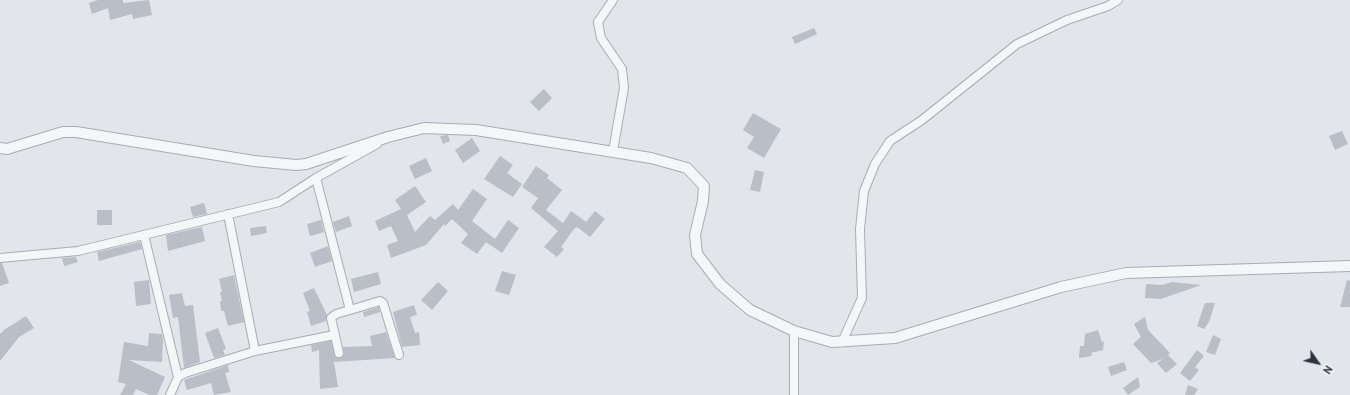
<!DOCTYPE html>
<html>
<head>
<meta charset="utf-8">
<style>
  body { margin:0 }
  #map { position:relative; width:1350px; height:395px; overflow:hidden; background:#e2e5e9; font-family:"PT Sans",sans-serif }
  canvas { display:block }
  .north { position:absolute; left:1298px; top:343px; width:40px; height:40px; -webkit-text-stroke:3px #f2f4f7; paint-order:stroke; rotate:124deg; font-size:11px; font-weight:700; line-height:16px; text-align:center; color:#2c3340 }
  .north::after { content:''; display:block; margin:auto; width:14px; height:18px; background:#2c3340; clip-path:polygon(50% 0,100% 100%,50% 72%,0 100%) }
</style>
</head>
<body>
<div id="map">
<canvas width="1350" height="395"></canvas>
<div class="north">N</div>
</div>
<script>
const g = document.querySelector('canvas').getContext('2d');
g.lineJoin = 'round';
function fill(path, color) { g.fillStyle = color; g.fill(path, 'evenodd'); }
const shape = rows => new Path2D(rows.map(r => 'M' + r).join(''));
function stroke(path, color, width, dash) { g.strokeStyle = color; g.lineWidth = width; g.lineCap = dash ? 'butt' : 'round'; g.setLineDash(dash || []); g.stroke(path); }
fill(shape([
  [98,0,123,0,123,3,149,0,152,15,133,19,132,14,110,20,108,8,92,14,89,3],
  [814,28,817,34,795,44,792,37],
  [544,89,552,98,539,111,530,102],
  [753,113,781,129,764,158,747,148,754,137,743,130],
  [1342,131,1348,144,1335,150,1329,136],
  [448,135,450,141,443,144,440,136],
  [472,138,480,151,463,163,455,150],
  [500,156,513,165,507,173,522,184,513,197,484,179],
  [426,158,432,171,415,179,409,166],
  [536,166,549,175,547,178,562,190,546,210,563,223,571,211,586,222,595,211,605,219,590,237,577,227,574,229,561,247,564,249,557,257,544,247,558,231,531,208,538,198,522,187],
  [755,170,764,172,760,192,750,190],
  [415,186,426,202,407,215,415,232,430,216,435,220,453,204,458,210,473,189,487,199,472,221,495,239,508,220,519,228,502,253,486,242,477,254,461,243,468,234,452,219,445,226,444,224,426,245,391,258,387,245,398,241,391,226,379,231,375,221,401,209,395,200],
  [204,203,207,214,193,217,190,207],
  [97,210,112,210,112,225,97,225],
  [349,216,352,226,336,232,333,222],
  [321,220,324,232,310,236,307,224],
  [266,226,267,233,251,236,250,228],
  [202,227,205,241,168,251,166,235],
  [140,242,142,249,99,261,97,252],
  [328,246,332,261,315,267,310,253],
  [76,257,78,262,64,266,62,258],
  [0,263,2,263,9,283,0,286],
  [502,271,516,275,509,295,495,291],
  [378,272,381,284,354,292,351,279],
  [234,275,244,322,228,326,224,311,221,311,220,301,222,301,220,292,222,292,219,279],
  [149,280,151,304,136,306,134,282],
  [1347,280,1350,281,1350,307,1340,307],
  [438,282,448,291,432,310,421,300],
  [1172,282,1201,285,1161,299,1145,298,1146,284,1162,285],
  [314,288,327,315,326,321,311,326,307,312,310,311,303,293],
  [182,293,185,306,193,305,200,362,184,368,178,317,173,318,169,295],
  [1205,303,1215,303,1209,322,1204,329,1197,326],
  [414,305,417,315,410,317,415,333,419,332,420,345,402,347,393,312],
  [379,307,380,312,364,317,363,312],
  [26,316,34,328,19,337,0,361,0,334,4,330],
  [1145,317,1148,330,1170,353,1168,355,1177,364,1166,373,1157,363,1163,359,1151,363,1133,344,1141,337,1134,324],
  [218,328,226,349,223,350,225,355,214,358,205,333],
  [1098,330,1102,342,1104,341,1103,350,1091,353,1092,356,1079,358,1080,346,1084,346,1085,334],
  [386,332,395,358,334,362,338,387,320,389,319,350,312,352,311,345,331,341,335,356,340,358,344,354,343,347,372,346,370,336],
  [149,333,162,334,163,340,162,362,129,360,165,377,157,395,149,395,136,389,133,395,120,395,126,384,118,382,124,342,148,346],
  [1213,335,1221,339,1215,355,1206,352],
  [1197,350,1204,356,1195,367,1199,370,1190,381,1180,373],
  [1124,362,1127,370,1111,376,1108,367],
  [228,365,229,372,225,373,231,392,214,395,211,383,187,390,184,380],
  [1138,377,1140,387,1128,395,1123,388],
  [1188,385,1198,389,1194,395,1185,395]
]), '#babec6');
const minor = shape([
  [613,0,598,22,601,38,622,69,624,88,613,151],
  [316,178,350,310,336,314,331,318,339,353],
  [228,214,255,351],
  [144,235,178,377],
  [0,258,78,251,279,202,316,178,377,144],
  [350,310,380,301,383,303,399,355],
  [794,331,794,395],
  [842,342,862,298,860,229,864,191,875,164,890,141,922,120,1017,44,1067,20,1108,6,1118,0],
  [170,395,178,377,185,373,255,351,334,335]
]);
const tertiary = shape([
  [0,148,7,149,63,132,76,132,254,161,296,165,306,164,388,137,424,128,476,130,651,158,687,168,704,186,703,201,695,235,697,254,720,284,750,310,794,331,832,342,895,338,1061,287,1126,273,1350,266]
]);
stroke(minor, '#a8acb3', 10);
stroke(tertiary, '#a8acb3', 12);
stroke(minor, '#f5f6f8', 8);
stroke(tertiary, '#f5f6f8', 10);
</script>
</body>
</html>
